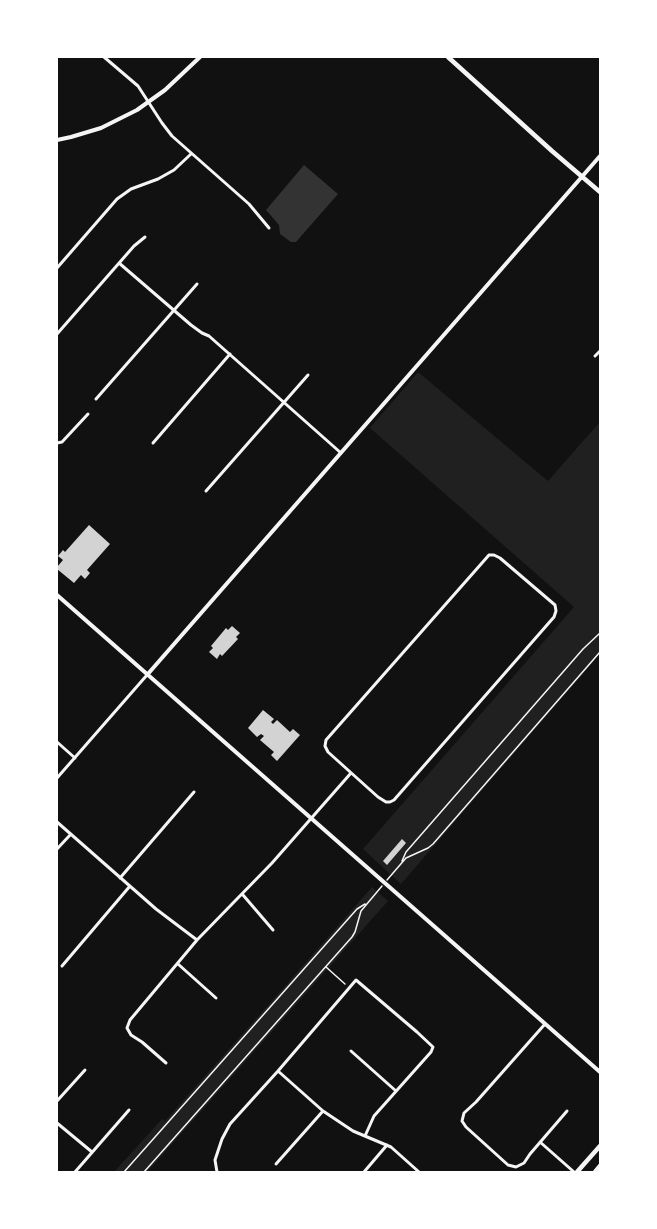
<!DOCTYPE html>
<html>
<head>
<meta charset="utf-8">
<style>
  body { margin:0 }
  #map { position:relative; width:657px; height:1229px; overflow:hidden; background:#111; font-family:Quicksand,sans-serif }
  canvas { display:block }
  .frame { position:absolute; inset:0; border:58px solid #fff; pointer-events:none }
</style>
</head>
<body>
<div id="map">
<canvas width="657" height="1229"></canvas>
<div class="frame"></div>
</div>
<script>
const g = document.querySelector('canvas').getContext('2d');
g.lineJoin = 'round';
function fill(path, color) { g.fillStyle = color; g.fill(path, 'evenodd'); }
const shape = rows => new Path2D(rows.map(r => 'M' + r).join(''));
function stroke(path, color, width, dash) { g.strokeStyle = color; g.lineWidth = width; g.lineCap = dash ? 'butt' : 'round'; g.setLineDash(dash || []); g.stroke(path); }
fill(shape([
  [418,372,548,481,598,424,600,426,600,654,401,884,363,849,574,607,370,428],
  [372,887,388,901,147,1172,114,1172,162,1119,165,1121,279,993]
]), '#202020');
fill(shape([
  [304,165,338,194,296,242,291,242,280,234,279,225,266,210]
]), '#333');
fill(shape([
  [89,525,110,544,87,570,90,573,85,579,81,575,74,583,57,569,57,567,63,560,58,556,63,550,65,552],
  [232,626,240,633,236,637,238,639,222,656,220,654,217,659,209,652,213,648,211,646,226,628,228,630],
  [263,710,274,719,271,722,273,724,277,720,290,732,293,729,300,735,277,761,271,755,274,752,260,740,264,736,261,734,257,737,248,728],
  [402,839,406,843,387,865,383,861]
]), '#d3d3d3');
stroke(shape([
  [402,861,406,852,583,649,600,633],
  [387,880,406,858,428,848,433,844,600,652],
  [326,967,345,984],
  [124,1172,357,909,365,904],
  [144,1172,352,937,355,932,361,911,382,886]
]), '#f5f5f5', 1.5);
stroke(shape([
  [104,57,138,86,162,123,172,136,249,204,269,228],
  [119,263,191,325,202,333,209,336,341,453],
  [57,268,117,199,131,189,158,179,174,170,191,154],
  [57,334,134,246,145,237],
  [595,356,600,351],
  [96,399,197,284],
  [57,443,62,442,88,414],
  [153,443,230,354],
  [206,491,308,375],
  [489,555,494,555,500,558,555,605,556,611,554,617,394,800,390,802,386,802,378,797,328,752,325,746,326,740,489,555],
  [57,742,75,758],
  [57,778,147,675],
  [57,822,156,909,197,940],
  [57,849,71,834],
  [120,878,194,792],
  [243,895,273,930],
  [178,964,216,998],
  [62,966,130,886],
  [545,1024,476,1102,464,1113,462,1121,466,1127,508,1165,516,1167,524,1163,530,1154,567,1111],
  [351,1051,396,1091],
  [166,1063,142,1042,131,1035,127,1028,130,1020,197,940,272,863,351,773],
  [278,1071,323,1111,353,1131,391,1147,419,1172],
  [57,1101,85,1070],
  [57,1123,92,1152],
  [540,1142,574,1172],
  [276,1164,323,1111],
  [75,1172,129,1110],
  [217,1172,215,1160,222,1139,230,1124,278,1071,356,980,417,1032,433,1047,431,1052,374,1116,365,1136],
  [364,1172,387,1145]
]), '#f5f5f5', 3);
stroke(shape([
  [57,140,71,137,101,128,137,110,165,90,200,57],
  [57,595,600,1072],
  [147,675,600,156]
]), '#f5f5f5', 4);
stroke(shape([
  [448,57,552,151,600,192]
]), '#f5f5f5', 4.5);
stroke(shape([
  [577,1172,600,1146],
  [595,1172,600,1166]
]), '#f5f5f5', 4.5);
</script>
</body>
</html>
